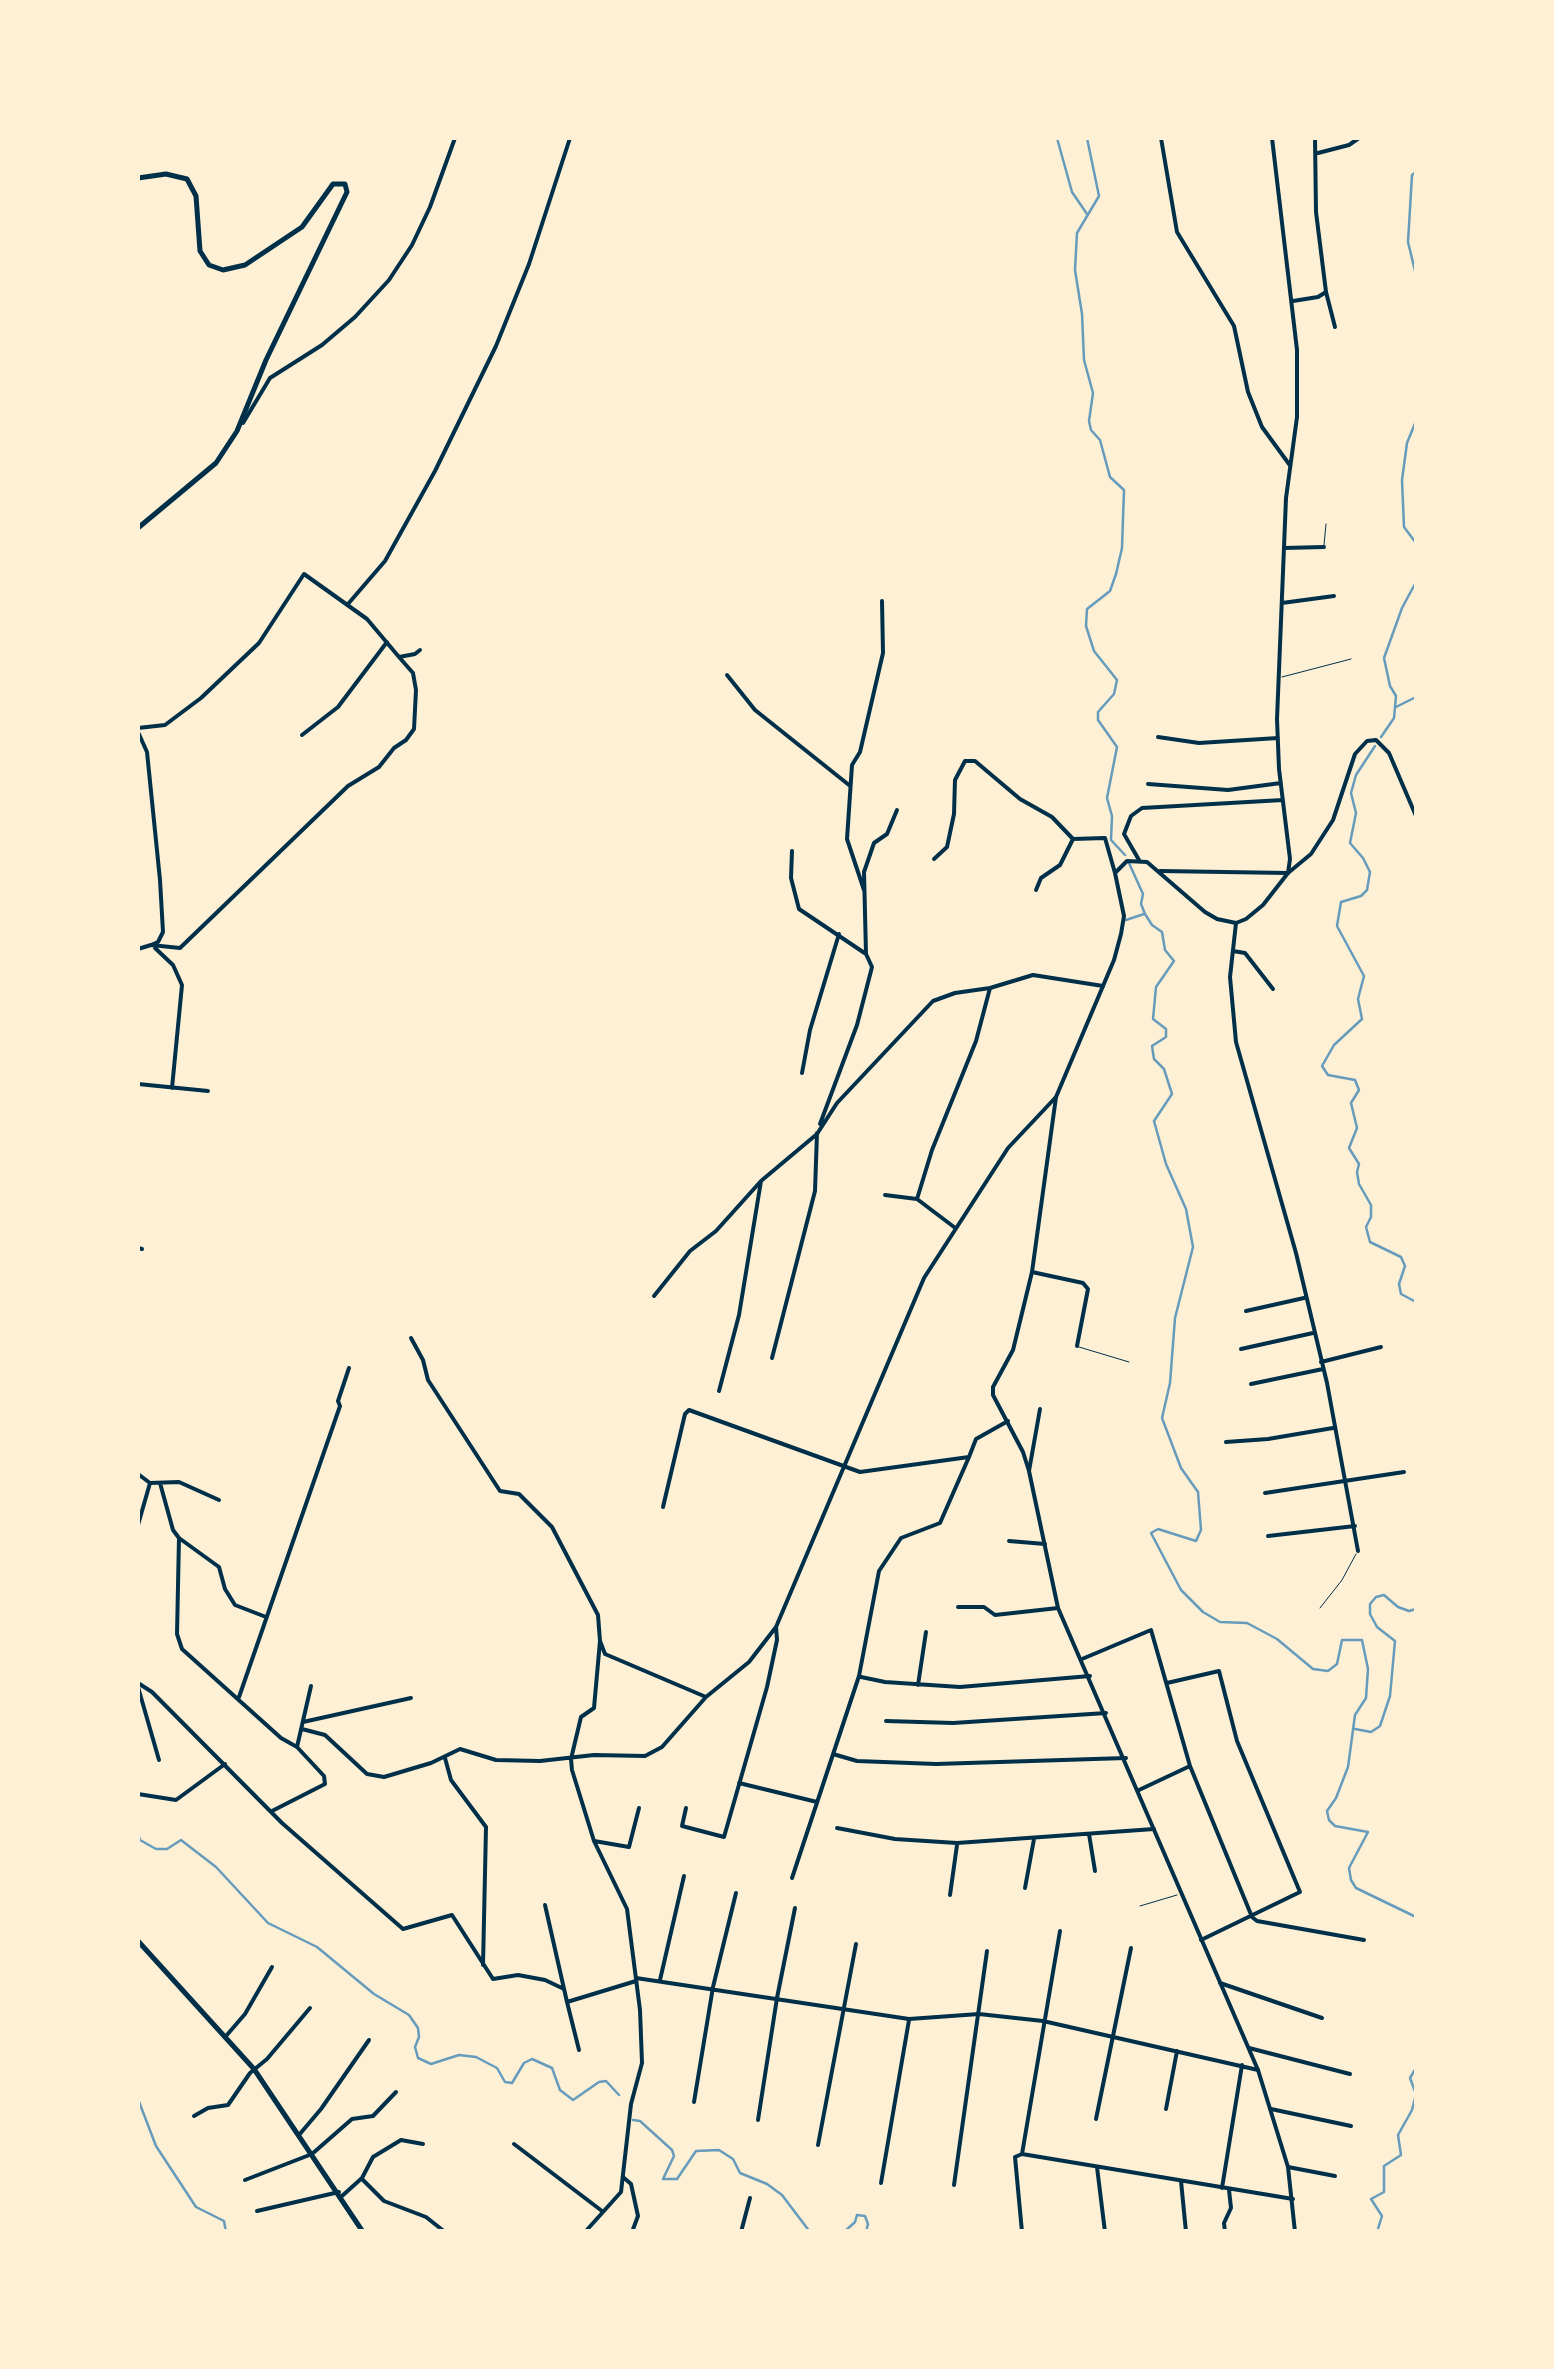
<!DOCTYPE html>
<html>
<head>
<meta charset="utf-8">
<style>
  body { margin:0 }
  #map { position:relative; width:1554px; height:2369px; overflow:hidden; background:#fdf0d5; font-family:Manrope,sans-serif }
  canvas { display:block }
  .frame { position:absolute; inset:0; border:140px solid #fdf0d5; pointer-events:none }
</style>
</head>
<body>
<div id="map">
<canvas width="1554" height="2369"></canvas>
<div class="frame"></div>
</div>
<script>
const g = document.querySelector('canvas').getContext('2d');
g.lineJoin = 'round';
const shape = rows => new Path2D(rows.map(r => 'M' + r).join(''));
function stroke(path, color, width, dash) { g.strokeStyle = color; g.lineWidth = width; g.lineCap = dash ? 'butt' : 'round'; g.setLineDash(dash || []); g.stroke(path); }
stroke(shape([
  [1057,138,1072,192,1087,214],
  [1087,138,1099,196,1077,233,1075,270,1082,314,1084,360,1093,393,1089,421,1091,430,1100,440,1110,477,1124,490,1122,548,1116,574,1110,591,1087,609,1086,626,1094,651,1117,680,1114,694,1098,712,1098,720,1117,747,1107,798,1112,816,1111,840,1125,855],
  [1416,172,1412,175,1408,242,1416,275],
  [1416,287,1416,327],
  [1416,421,1407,443,1402,480,1404,527,1416,543],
  [1396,707,1416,697],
  [1381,737,1394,718,1396,696,1390,686,1384,658,1402,608,1416,582],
  [1375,746,1356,775,1351,793,1356,813,1350,843,1363,858,1370,872,1367,890,1361,896,1341,902,1337,926,1364,976,1358,999,1362,1019,1334,1045,1322,1066,1328,1075,1355,1080,1359,1090,1351,1103,1357,1128,1349,1148,1359,1164,1357,1172,1359,1184,1371,1205,1371,1217,1366,1227,1370,1242,1401,1257,1405,1266,1399,1284,1401,1294,1416,1302],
  [1129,863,1143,894,1141,904,1145,914,1152,925,1162,932,1165,950,1174,961,1156,987,1153,1019,1166,1029,1166,1037,1152,1046,1154,1059,1164,1069,1172,1094,1154,1121,1166,1164,1186,1209,1193,1247,1175,1318,1170,1383,1162,1418,1181,1468,1198,1492,1201,1530,1196,1541,1158,1529,1151,1533,1181,1590,1203,1612,1220,1622,1247,1623,1277,1639,1313,1669,1328,1671,1337,1664,1342,1640,1362,1640,1368,1669,1366,1698,1355,1715,1348,1767,1336,1798,1327,1811,1329,1820,1335,1826,1368,1832,1349,1868,1351,1880,1356,1888,1416,1917],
  [1126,920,1144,914],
  [1355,1729,1371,1732,1380,1726,1390,1696,1395,1641,1377,1627,1370,1614,1370,1604,1376,1597,1384,1595,1398,1607,1409,1611,1416,1609],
  [138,1833,140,1840,156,1849,167,1849,181,1840,216,1867,268,1923,317,1947,374,1994,409,2015,418,2028,419,2037,415,2047,418,2058,431,2064,459,2055,476,2057,497,2068,505,2082,512,2083,524,2063,532,2059,552,2068,560,2090,573,2100,599,2082,606,2081,619,2095],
  [138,2099,156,2146,196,2207,224,2221,226,2232],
  [633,2120,640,2121,672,2150,674,2156,663,2179,677,2179,696,2151,719,2150,733,2159,740,2173,767,2184,782,2195,810,2232],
  [844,2232,855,2222,857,2215,865,2216,868,2224,866,2232],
  [1377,2232,1382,2216,1371,2199,1384,2192,1384,2166,1401,2155,1398,2135,1412,2110,1416,2094,1410,2078,1416,2068]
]), '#669bbc', 2.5);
stroke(shape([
  [1324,545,1326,524],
  [1282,677,1351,659],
  [1079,1347,1129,1362],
  [1320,1608,1342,1580,1356,1554],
  [1140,1906,1177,1895]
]), '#003049', 1);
stroke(shape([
  [1161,138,1177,232,1234,326,1248,392,1262,427,1289,464],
  [1315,138,1316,212,1326,292,1335,327],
  [1318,153,1349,145,1359,138],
  [1293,301,1318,297,1326,292],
  [243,423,270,378,322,345,355,317,389,280,412,245,430,207,455,138],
  [1284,548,1324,547],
  [1282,603,1334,596],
  [348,604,385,561,435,471,496,346,529,264,570,138],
  [727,675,755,710,849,785],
  [138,728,165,725,201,698,259,643,304,574,367,619,399,657,415,654,420,650],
  [138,732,147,752,160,880,163,932,158,942,151,945],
  [302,735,338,707,387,642],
  [1158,737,1199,743,1278,738],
  [1148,784,1228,790,1281,783],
  [792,851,791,878,799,909,866,954,872,967,857,1025,820,1124],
  [934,859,947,847,954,814,955,780,965,761,975,761,1020,799,1052,817,1073,839,1105,838,1115,873],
  [1139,860,1124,834,1131,816,1142,808,1283,800],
  [1160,871,1288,873,1290,859,1279,769,1277,719,1286,498,1297,417,1297,350,1272,138],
  [864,890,847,839,852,765,860,752,883,653,882,601],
  [1036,890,1041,878,1060,865,1073,839],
  [1236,923,1230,977,1236,1042,1296,1253,1327,1383,1358,1551],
  [155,948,173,965,182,985,172,1088],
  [138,949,151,945,180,948,348,786,379,767,394,748,406,740,414,729,416,690,413,673,399,657],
  [1233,951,1245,953,1273,989],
  [866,954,864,872,874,843,887,834,897,810],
  [802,1073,810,1030,839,934],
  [138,1084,208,1091],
  [885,1195,917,1199],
  [954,1227,917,1199,932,1150,976,1041,990,988],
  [138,1248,142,1249],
  [1032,1272,1083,1283,1088,1289,1077,1346],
  [654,1296,690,1251,716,1231,761,1181,817,1134,837,1103,933,1001,955,993,990,988,1033,975,1103,986],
  [1246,1311,1304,1298],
  [411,1338,423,1360,428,1380,500,1491,519,1494,552,1527,598,1615,600,1641,594,1708,581,1717,571,1759,572,1770,594,1841,627,1909,640,2010,642,2063,631,2104,621,2192,585,2232],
  [1241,1349,1313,1333],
  [772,1358,815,1191,817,1133],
  [1321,1362,1381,1347],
  [1251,1384,1323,1369],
  [719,1391,739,1315,761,1181],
  [1226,1442,1268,1439,1333,1428],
  [1029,1471,1040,1409],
  [138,1474,150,1483,138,1525],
  [150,1483,179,1482,219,1500],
  [160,1483,173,1530,179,1538,177,1634,182,1649,281,1738,297,1747,311,1686],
  [1265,1493,1404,1472],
  [663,1507,685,1414,689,1410,860,1472,969,1457,976,1439,1008,1421],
  [1268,1536,1355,1526],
  [179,1538,219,1567,225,1589,235,1605,266,1617],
  [1009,1541,1045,1544],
  [958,1607,984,1607,995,1615,1058,1608],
  [600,1641,605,1654,706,1697],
  [1082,1659,1151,1630,1190,1766,1252,1917,1257,1921,1364,1940],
  [861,1677,885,1682,960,1687,1090,1676],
  [138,1683,152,1692,282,1823,403,1929,452,1915,493,1979,518,1975,545,1980,564,1989],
  [1167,1683,1219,1671,1237,1741,1300,1892,1201,1940],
  [918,1685,926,1632],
  [138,1687,159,1760],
  [239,1697,340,1406,338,1401,349,1368],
  [886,1721,953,1723,1106,1713],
  [303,1722,411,1698],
  [302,1729,325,1735,367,1774,384,1777,431,1763,460,1749,496,1760,540,1761,594,1755,645,1756,662,1747,706,1697,749,1662,776,1627,924,1278,1008,1148,1056,1097],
  [833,1754,857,1761,936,1764,1126,1758],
  [445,1758,451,1780,486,1827,483,1965],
  [739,1783,817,1802],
  [1139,1790,1190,1766],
  [138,1794,176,1800,225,1764],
  [686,1808,682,1826,724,1837,767,1687,777,1640,776,1627],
  [272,1811,325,1784,324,1776,297,1747],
  [837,1828,895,1839,957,1843,1154,1829],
  [1089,1834,1095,1871],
  [594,1841,629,1847,639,1808],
  [792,1878,859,1676,879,1571,901,1538,940,1523,969,1457],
  [1025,1888,1034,1839],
  [950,1895,957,1845],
  [545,1905,567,2002,636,1981],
  [636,1978,909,2019,979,2014,1043,2021,1258,2070],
  [660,1980,684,1876],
  [1220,1983,1322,2018],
  [567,2002,579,2050],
  [226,2036,245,2014,272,1967],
  [1249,2048,1350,2074],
  [694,2102,713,1987,736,1893],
  [1166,2109,1177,2051],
  [1271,2109,1351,2126],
  [194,2116,208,2108,228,2105,250,2073,267,2059,310,2008],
  [1096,2119,1131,1948],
  [758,2120,777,1998,795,1908],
  [299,2135,321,2109,369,2040],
  [514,2144,602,2211],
  [818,2145,856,1944],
  [1022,2154,1293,2199],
  [1097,2167,1105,2232],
  [1288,2167,1335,2176],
  [623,2177,631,2184,638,2216,632,2232],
  [362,2179,384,2201,426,2217,445,2232],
  [245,2180,312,2154,352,2119,373,2116,396,2092],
  [1181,2181,1186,2232],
  [881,2183,909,2020],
  [954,2185,987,1951],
  [1222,2188,1242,2065],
  [342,2196,362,2178,373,2157,401,2140,423,2144],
  [257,2211,339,2192],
  [741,2232,750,2198],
  [1022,2232,1015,2157,1022,2154,1060,1931],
  [1225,2232,1224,2223,1231,2208,1229,2190]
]), '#003049', 4);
stroke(shape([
  [1295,2232,1288,2167,1258,2070,1058,1608,1029,1471,1023,1452,993,1395,993,1387,1013,1350,1032,1272,1056,1097,1114,960,1121,934,1124,916,1115,873,1127,861,1147,862,1205,912,1217,919,1236,923,1246,919,1263,905,1288,873,1311,854,1333,820,1355,754,1367,741,1376,740,1389,753,1416,816]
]), '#003049', 4);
stroke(shape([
  [138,178,166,174,187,179,196,196,200,251,209,265,223,270,245,265,302,227,333,184,345,184,347,192,266,360,237,431,216,463,138,528],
  [138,1941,254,2069,363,2232]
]), '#003049', 5);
</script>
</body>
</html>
